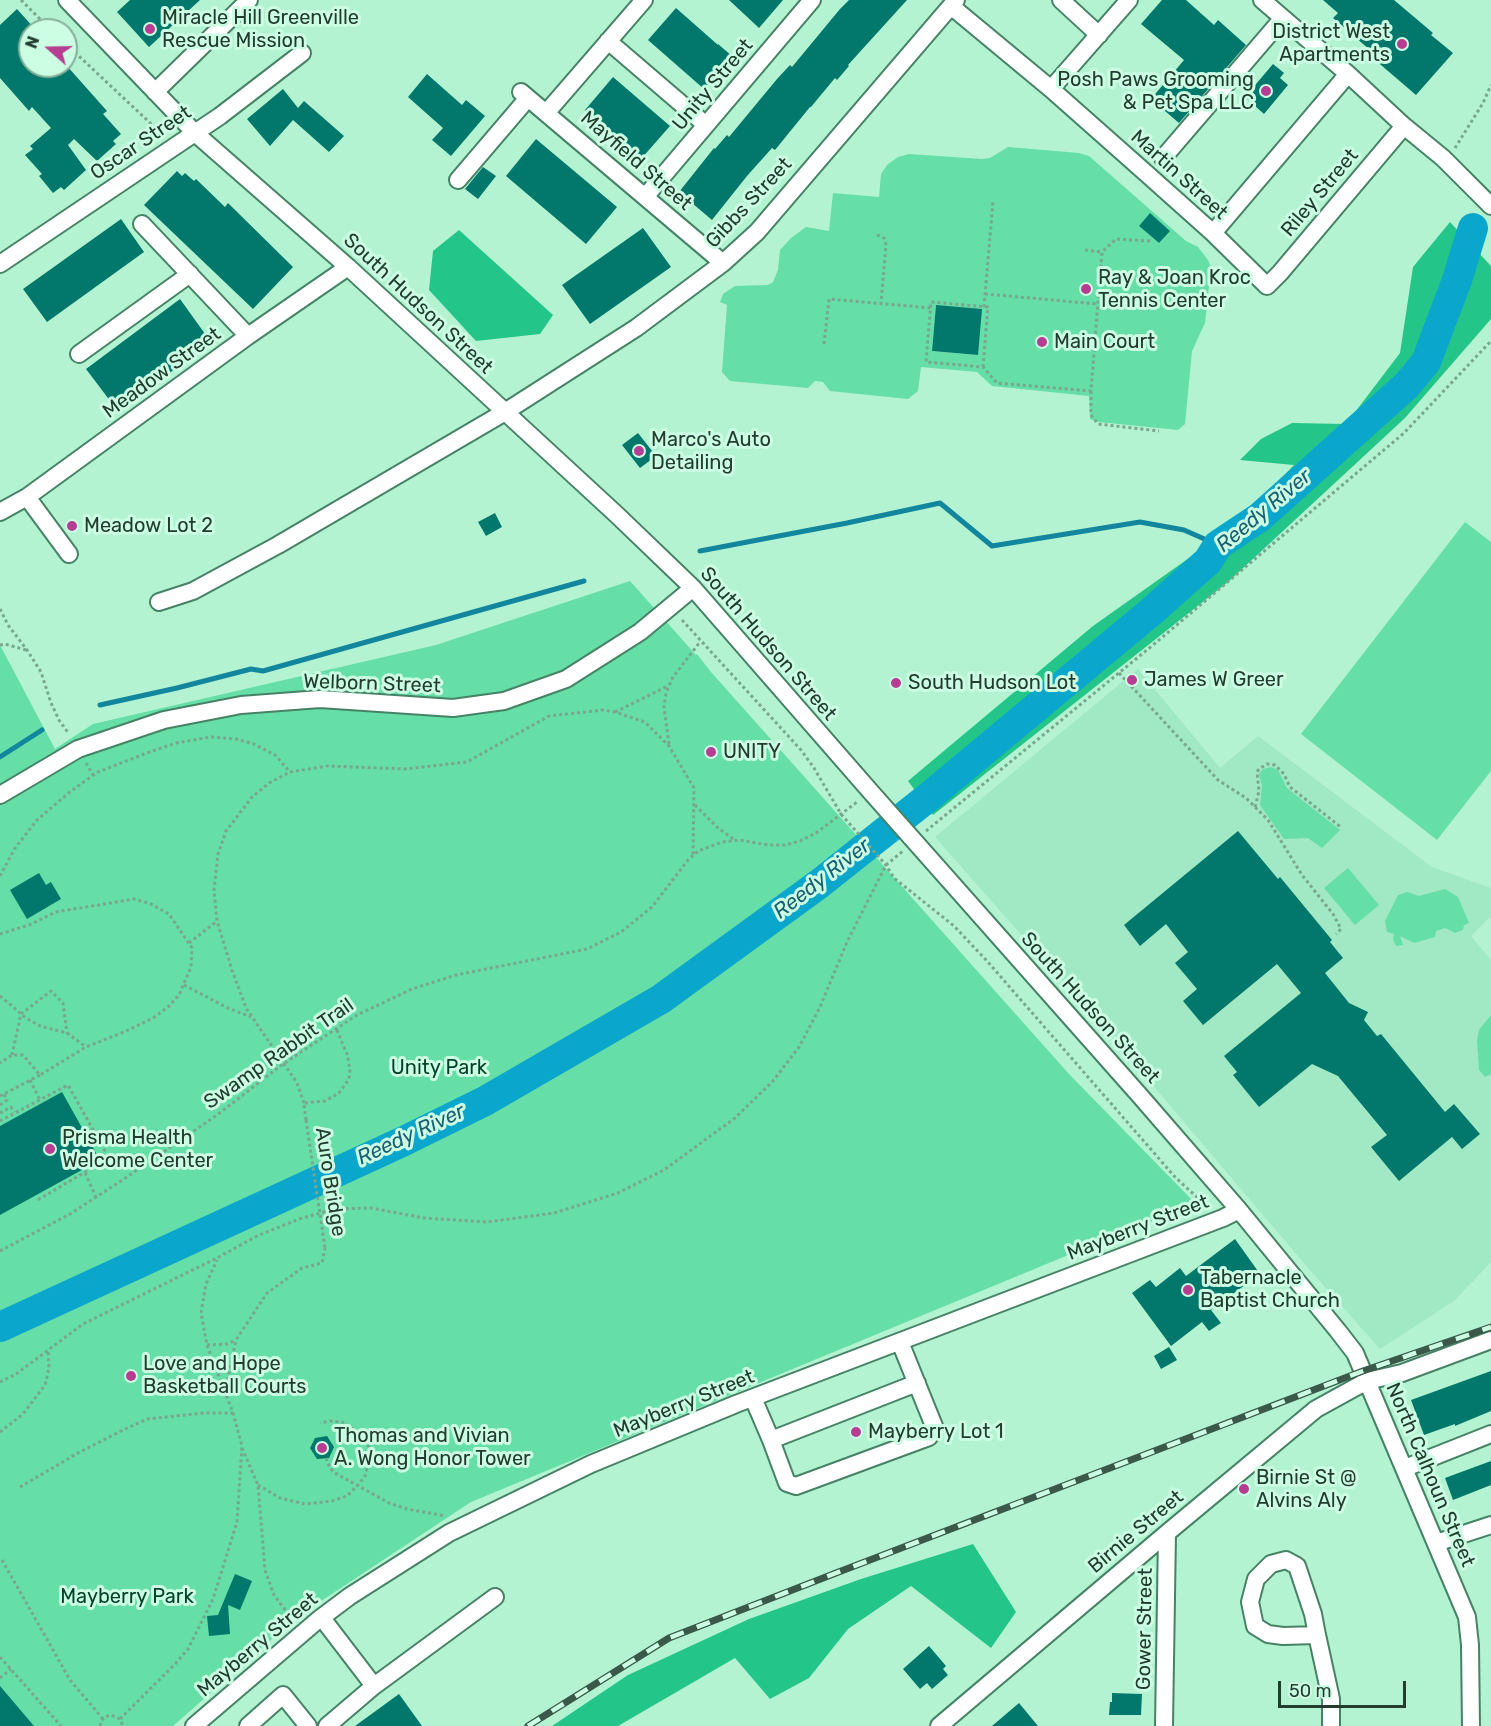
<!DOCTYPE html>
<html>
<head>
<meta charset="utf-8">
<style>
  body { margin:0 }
  #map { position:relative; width:1491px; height:1726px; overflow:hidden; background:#b4f3d2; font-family:Rubik,sans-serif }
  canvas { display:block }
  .north { position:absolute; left:18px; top:18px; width:60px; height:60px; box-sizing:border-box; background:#cbfee3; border:2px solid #87b09b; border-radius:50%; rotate:290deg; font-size:16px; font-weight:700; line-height:24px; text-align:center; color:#223c2f }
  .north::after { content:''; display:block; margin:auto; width:21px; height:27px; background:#b63d92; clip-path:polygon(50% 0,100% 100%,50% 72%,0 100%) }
  .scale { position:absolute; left:1278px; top:1681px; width:128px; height:27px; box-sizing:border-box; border:3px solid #223c2f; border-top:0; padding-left:8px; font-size:18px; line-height:21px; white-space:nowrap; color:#223c2f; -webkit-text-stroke:4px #cbfee3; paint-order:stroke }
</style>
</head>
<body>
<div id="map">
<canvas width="1491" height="1726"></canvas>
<div class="north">N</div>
<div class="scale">50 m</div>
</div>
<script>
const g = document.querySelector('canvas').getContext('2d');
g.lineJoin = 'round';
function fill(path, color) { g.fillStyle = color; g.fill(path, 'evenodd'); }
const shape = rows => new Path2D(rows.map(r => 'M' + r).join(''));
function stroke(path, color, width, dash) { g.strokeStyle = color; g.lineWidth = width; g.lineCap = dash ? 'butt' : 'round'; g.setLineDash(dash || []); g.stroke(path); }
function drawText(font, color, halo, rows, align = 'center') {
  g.font = font + ' Rubik,sans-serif'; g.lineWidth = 6; g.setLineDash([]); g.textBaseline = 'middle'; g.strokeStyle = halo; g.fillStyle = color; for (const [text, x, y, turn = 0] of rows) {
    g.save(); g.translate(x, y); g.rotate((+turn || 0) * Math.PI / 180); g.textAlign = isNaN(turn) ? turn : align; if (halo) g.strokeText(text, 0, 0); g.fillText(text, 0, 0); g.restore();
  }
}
fill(shape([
  [1138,669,1220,768,1258,736,1432,867,1491,888,1491,916,1471,936,1491,960,1491,1262,1454,1301,1380,1349,1302,1261,1122,1049,935,837]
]), '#a1e8c4');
fill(shape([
  [1008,147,1079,153,1089,156,1186,241,1198,247,1208,260,1211,267,1205,323,1192,351,1185,424,1178,430,1099,422,1090,419,1089,396,992,386,977,372,921,367,918,391,908,399,830,391,823,382,815,381,808,388,730,381,722,372,727,305,720,302,723,294,735,286,768,285,773,282,778,270,780,250,791,238,806,227,829,231,833,193,879,197,881,174,887,165,898,157,909,154,982,159,990,158],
  [1150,214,1169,230,1159,243,1139,226],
  [936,305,978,355,932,351],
  [1465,522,1491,542,1491,771,1437,840,1301,734],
  [630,581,696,655,697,654,711,672,1069,1074,1197,1205,1136,1227,471,1502,297,1617,173,1726,0,1726,0,645,55,749,93,724,436,645],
  [1271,767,1278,770,1287,788,1340,830,1322,848,1308,838,1284,839,1260,805,1262,786,1259,774,1263,769],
  [1348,868,1379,905,1355,925,1324,888],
  [1445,889,1458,897,1469,923,1464,925,1463,930,1455,933,1445,928,1436,931,1435,937,1414,943,1400,936,1403,945,1396,946,1393,939,1394,934,1387,932,1385,921,1398,895,1407,892,1419,896],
  [1491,1015,1491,1074,1485,1077,1479,1070,1477,1040,1479,1030]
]), '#65dea7');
fill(shape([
  [1450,222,1491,266,1491,319,1405,418,1228,582,933,815,908,781,1093,626,1237,524,1294,465,1240,460,1261,439,1292,423,1346,424,1400,353,1413,267],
  [459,230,553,315,540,334,476,341,429,290,433,251],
  [973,1544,1016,1612,991,1648,911,1586,848,1629,809,1678,770,1699,735,1658,618,1726,552,1726,628,1675,749,1619,861,1579]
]), '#24c589');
stroke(shape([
  [700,551,847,523,940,503,992,546,1140,522,1184,530,1218,545],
  [100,705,177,688,251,669,263,671,584,581],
  [0,757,42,730]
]), '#12869d', 5);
stroke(shape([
  [0,1327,404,1141,485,1101,661,999,819,884,931,795,1152,611,1208,561,1218,545,1260,517,1407,385,1426,362,1457,280,1473,228]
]), '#0ba6cc', 30);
fill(shape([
  [130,0,200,0,149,47,117,12],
  [729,0,783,0,759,28],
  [849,0,907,0,848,65,849,66,837,80,835,78,811,107,810,107,775,150,772,148,747,176,712,220,679,192,714,148,715,149,727,135,729,137,777,79,790,65,792,67,840,9],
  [1162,0,1186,0,1214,25,1218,20,1246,45,1179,123,1151,99,1184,60,1141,24],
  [1323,0,1394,0,1433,33,1431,35,1453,53,1416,95,1374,59,1377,56,1333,18,1338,13],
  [676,8,718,45,718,44,732,56,704,89,648,40],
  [17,9,34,28,30,30,30,66,67,66,107,111,103,114,121,134,113,141,116,144,97,161,74,139,68,145,86,170,64,190,61,187,53,193,39,176,42,174,25,155,33,149,30,146,51,128,32,107,29,111,0,78,0,25],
  [1273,64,1284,73,1280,78,1288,85,1264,114,1245,97],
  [427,74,462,105,466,100,485,116,451,156,432,140,443,128,408,97],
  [613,77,670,126,641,159,600,121,599,123,585,110],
  [283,89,298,108,304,101,344,136,329,152,293,120,270,146,247,119],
  [536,139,617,207,586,244,506,176],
  [483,167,496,176,478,199,465,189],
  [177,171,182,176,185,173,194,181,196,179,225,207,228,203,293,267,253,309,144,205],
  [1150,213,1170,231,1159,243,1139,226],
  [121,219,144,252,47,322,23,289],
  [643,228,671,267,590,324,562,285],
  [180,299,208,338,193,349,196,353,123,408,119,403,114,406,86,369],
  [936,305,982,309,978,355,932,351],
  [638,433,656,456,640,468,622,445],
  [495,513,502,527,486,536,478,522],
  [1238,831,1278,879,1280,877,1332,940,1330,942,1343,958,1325,973,1349,1003,1368,1012,1364,1020,1377,1036,1381,1034,1445,1112,1454,1104,1480,1134,1462,1149,1452,1137,1399,1181,1371,1147,1387,1135,1338,1076,1312,1064,1259,1107,1233,1075,1237,1072,1224,1056,1301,993,1277,964,1203,1025,1183,1001,1197,989,1175,963,1188,952,1166,924,1140,946,1124,925],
  [39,873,46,885,51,882,61,899,27,919,10,890],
  [62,1092,100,1160,0,1215,0,1126],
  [1235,1239,1260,1274,1211,1310,1221,1323,1209,1331,1202,1322,1171,1346,1132,1293,1150,1280,1156,1287,1180,1268,1186,1276],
  [1169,1347,1177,1360,1161,1369,1154,1356],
  [1491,1371,1491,1411,1455,1426,1455,1424,1424,1435,1411,1400],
  [327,1436,334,1447,329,1458,317,1459,310,1448,315,1438],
  [1491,1461,1491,1485,1453,1500,1445,1478],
  [235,1574,252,1581,240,1610,228,1605,230,1634,209,1636,207,1616,218,1615],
  [929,1646,946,1666,943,1669,948,1675,932,1689,927,1683,920,1689,903,1669],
  [0,1686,34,1726,0,1726],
  [1112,1693,1142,1694,1141,1715,1109,1715,1110,1702,1112,1702],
  [399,1694,422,1726,355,1726],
  [1019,1703,1038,1726,992,1726]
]), '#01786b');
const minor = shape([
  [67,0,195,133,348,267,617,515,693,588,870,791,1141,1097,1239,1210,1338,1331,1355,1353,1467,1617,1470,1645,1471,1726],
  [1061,0,1099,35],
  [1262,0,1348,74,1404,126,1443,158,1491,206],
  [951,6,1051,89,1147,174,1213,233,1267,286,1280,273,1404,126],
  [608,41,706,125],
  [1051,89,1129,0],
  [155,92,249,0],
  [521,92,723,263],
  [547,112,644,0],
  [1163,158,1283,18],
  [458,180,528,98],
  [645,197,812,0],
  [142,224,248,336],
  [1213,233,1348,74],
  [0,264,220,116,302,53],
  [79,354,190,274],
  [27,497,69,554],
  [0,512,27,497,248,336,348,267],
  [159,602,193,591,278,545,505,412,636,328,723,263,757,232,956,0],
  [0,795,78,749,164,720,241,705,320,699,453,708,504,701,566,679,640,632,693,588],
  [753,1398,771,1440,787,1483,796,1486,929,1437,934,1426,900,1342],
  [771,1440,917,1383],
  [1405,1468,1491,1434],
  [1436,1543,1491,1525],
  [322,1618,374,1686,327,1726],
  [1317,1635,1283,1636,1268,1634,1255,1626,1250,1602,1256,1579,1271,1564,1286,1560,1297,1566,1313,1614,1317,1635,1331,1699,1331,1726],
  [374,1686,495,1597],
  [194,1726,318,1620,350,1596,449,1533,591,1464,736,1404,1223,1218,1239,1210],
  [248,1726,283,1695,308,1726],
  [939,1726,1167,1533,1316,1409,1367,1381,1402,1373,1491,1340],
  [1164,1726,1167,1533]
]);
stroke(minor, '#468366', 20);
stroke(shape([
  [21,0,51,30],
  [66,44,163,135],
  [1455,148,1483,103,1491,85],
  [877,235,884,238,886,245,881,303],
  [1085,250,1102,252],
  [985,294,1098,304],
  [984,307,993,201],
  [824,344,829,299,931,308],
  [983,367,988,307,931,302,926,362,983,367,997,383,1091,391,1102,252,1116,239,1150,241],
  [1091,391,1091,415,1098,424,1159,431],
  [0,609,8,625,27,650,41,672,51,703,59,720,69,734],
  [682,620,801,750,814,768,841,814,886,865,894,878,954,926,987,961,1175,1177,1201,1201,1195,1211],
  [0,645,5,644,26,650],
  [1119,673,1218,780,1246,798,1268,820,1302,875,1333,914,1341,929,1336,934],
  [615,712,668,686],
  [669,744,664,707,666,693,673,677,700,642],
  [86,763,93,775],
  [695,805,718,828,735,840],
  [1255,807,1259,791,1257,772,1259,769,1267,764,1275,765,1284,774,1290,787,1342,828],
  [926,831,1153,645,1404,433,1491,341],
  [0,876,15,848,37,820,71,791,98,772,144,754,176,743,211,737,236,739,254,744,275,755,290,772],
  [0,934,29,925,56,912,134,899,151,904,169,914,192,948,191,967,179,995,168,1007,153,1018,124,1032,86,1047,40,1075,23,1055,12,1055,0,1063],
  [189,943,217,921],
  [184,985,228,1008,251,1017],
  [0,996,26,1018,40,1026,67,1033,86,1047],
  [12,1055,21,1014,51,991,63,1003,67,1033],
  [30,1080,40,1100],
  [0,1096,40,1075],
  [304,1103,297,1083,246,1008,232,970,217,921,214,890,218,854,226,831,252,797,269,783,290,772,328,766,405,769,467,762,549,716,603,710,615,712,645,722,669,746,694,788,693,855],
  [0,1105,7,1100,4,1094],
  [0,1113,11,1107,14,1112],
  [306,1120,304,1103,325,1101,339,1093,349,1079,350,1069,347,1054,336,1028],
  [0,1121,68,1085,109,1158,36,1201],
  [85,1173,96,1197],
  [0,1251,70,1214,124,1179,217,1115,283,1064,357,1015,412,989,456,975,587,949,621,932,652,907,688,860,698,851,722,842,739,840,769,845,785,845,800,841,816,833,857,802],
  [207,1345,227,1344,236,1340],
  [0,1382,16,1374,83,1324,217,1258,257,1236,299,1219,335,1209,371,1208,424,1218,487,1222,554,1213,618,1193,664,1170,735,1118,773,1081,799,1047,820,1007,847,942,886,865,903,851],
  [225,1392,236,1340,267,1293,302,1268,322,1263,325,1248],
  [710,1395,726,1387,751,1378],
  [0,1432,23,1414,45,1385,49,1368,48,1351],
  [242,1448,258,1485,265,1570,274,1595,294,1622],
  [326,1458,330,1468,335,1473,389,1503,407,1509,446,1516],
  [258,1485,280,1498,305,1504,332,1501,347,1496,358,1485,365,1476,369,1459,369,1447,361,1434,342,1422,330,1421,320,1423],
  [20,1487,78,1453,125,1429,147,1419,204,1413,233,1413],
  [2,1560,70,1680,103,1719],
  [0,1657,61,1726],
  [0,1678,11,1669],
  [120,1719,176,1663,188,1649,213,1599,237,1522,242,1446,233,1413,207,1345,201,1313,206,1284,217,1260],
  [100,1726,101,1721,105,1717,111,1715,120,1719,123,1726]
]), '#78a78f', 3, [3, 3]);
stroke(minor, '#fff', 16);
const rail = shape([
  [528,1726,669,1638,836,1573,1363,1371,1491,1327]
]);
stroke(rail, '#3a5949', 7);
stroke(rail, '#cbfee3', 4.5, [14]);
stroke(shape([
  [306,1120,325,1248]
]), '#78a78f', 3, [3, 3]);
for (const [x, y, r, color] of [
  [150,29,6,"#b63d92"],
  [1402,44,6,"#b63d92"],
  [1266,91,6,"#b63d92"],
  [1086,289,6,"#b63d92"],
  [1042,342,6,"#b63d92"],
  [639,451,6,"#b63d92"],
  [72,526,6,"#b63d92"],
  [1132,680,6,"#b63d92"],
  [896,683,6,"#b63d92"],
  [711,752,6,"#b63d92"],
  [50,1149,6,"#b63d92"],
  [1188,1290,6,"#b63d92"],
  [131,1376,6,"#b63d92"],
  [856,1432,6,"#b63d92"],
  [322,1448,6,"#b63d92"],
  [1244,1489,6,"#b63d92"]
]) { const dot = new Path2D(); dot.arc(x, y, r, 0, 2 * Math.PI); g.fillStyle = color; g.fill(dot); stroke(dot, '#cbfee3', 2); }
drawText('20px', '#223c2f', '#cbfee3', [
  ["Miracle Hill Greenville",162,18],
  ["Rescue Mission",162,41],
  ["District West",1390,32,"right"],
  ["Apartments",1390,55,"right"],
  ["Posh Paws Grooming",1254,80,"right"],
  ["& Pet Spa LLC",1254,103,"right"],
  ["Ray & Joan Kroc",1098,278],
  ["Tennis Center",1098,301],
  ["Main Court",1054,342],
  ["Marco's Auto",651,440],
  ["Detailing",651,463],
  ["Meadow Lot 2",84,526],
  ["James W Greer",1144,680],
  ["South Hudson Lot",908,683],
  ["UNITY",723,752],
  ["Prisma Health",62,1138],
  ["Welcome Center",62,1161],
  ["Tabernacle",1200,1278],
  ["Baptist Church",1200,1301],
  ["Love and Hope",143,1364],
  ["Basketball Courts",143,1387],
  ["Mayberry Lot 1",868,1432],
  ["Thomas and Vivian",334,1436],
  ["A. Wong Honor Tower",334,1459],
  ["Birnie St @",1256,1478],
  ["Alvins Aly",1256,1501]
], 'left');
drawText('20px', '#223c2f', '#cbfee3', [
  ["Unity Street",713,85,-50],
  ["Oscar Street",141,143,-34],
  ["Mayfield Street",636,161,41],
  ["Martin Street",1179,175,42],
  ["Riley Street",1320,193,-50],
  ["Gibbs Street",749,203,-47],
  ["South Hudson Street",418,304,43],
  ["Meadow Street",162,373,-36],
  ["South Hudson Street",768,644,49],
  ["Welborn Street",372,684,2],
  ["South Hudson Street",1090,1008,48],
  ["Swamp Rabbit Trail",279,1054,-35],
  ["Auro Bridge",330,1182,81],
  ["Mayberry Street",1138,1228,-21],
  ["Mayberry Street",684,1404,-22],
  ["North Calhoun Street",1430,1475,67],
  ["Birnie Street",1136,1532,-40],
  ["Gower Street",1145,1629,-89],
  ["Mayberry Street",258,1645,-40]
]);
drawText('20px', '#003f28', '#cbfee3', [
  ["Unity Park",439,1068],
  ["Mayberry Park",127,1597]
]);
drawText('italic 21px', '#1a5f73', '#cbfee3', [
  ["Reedy River",1264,511,-40],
  ["Reedy River",822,879,-38],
  ["Reedy River",411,1135,-25]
]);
</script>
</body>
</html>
